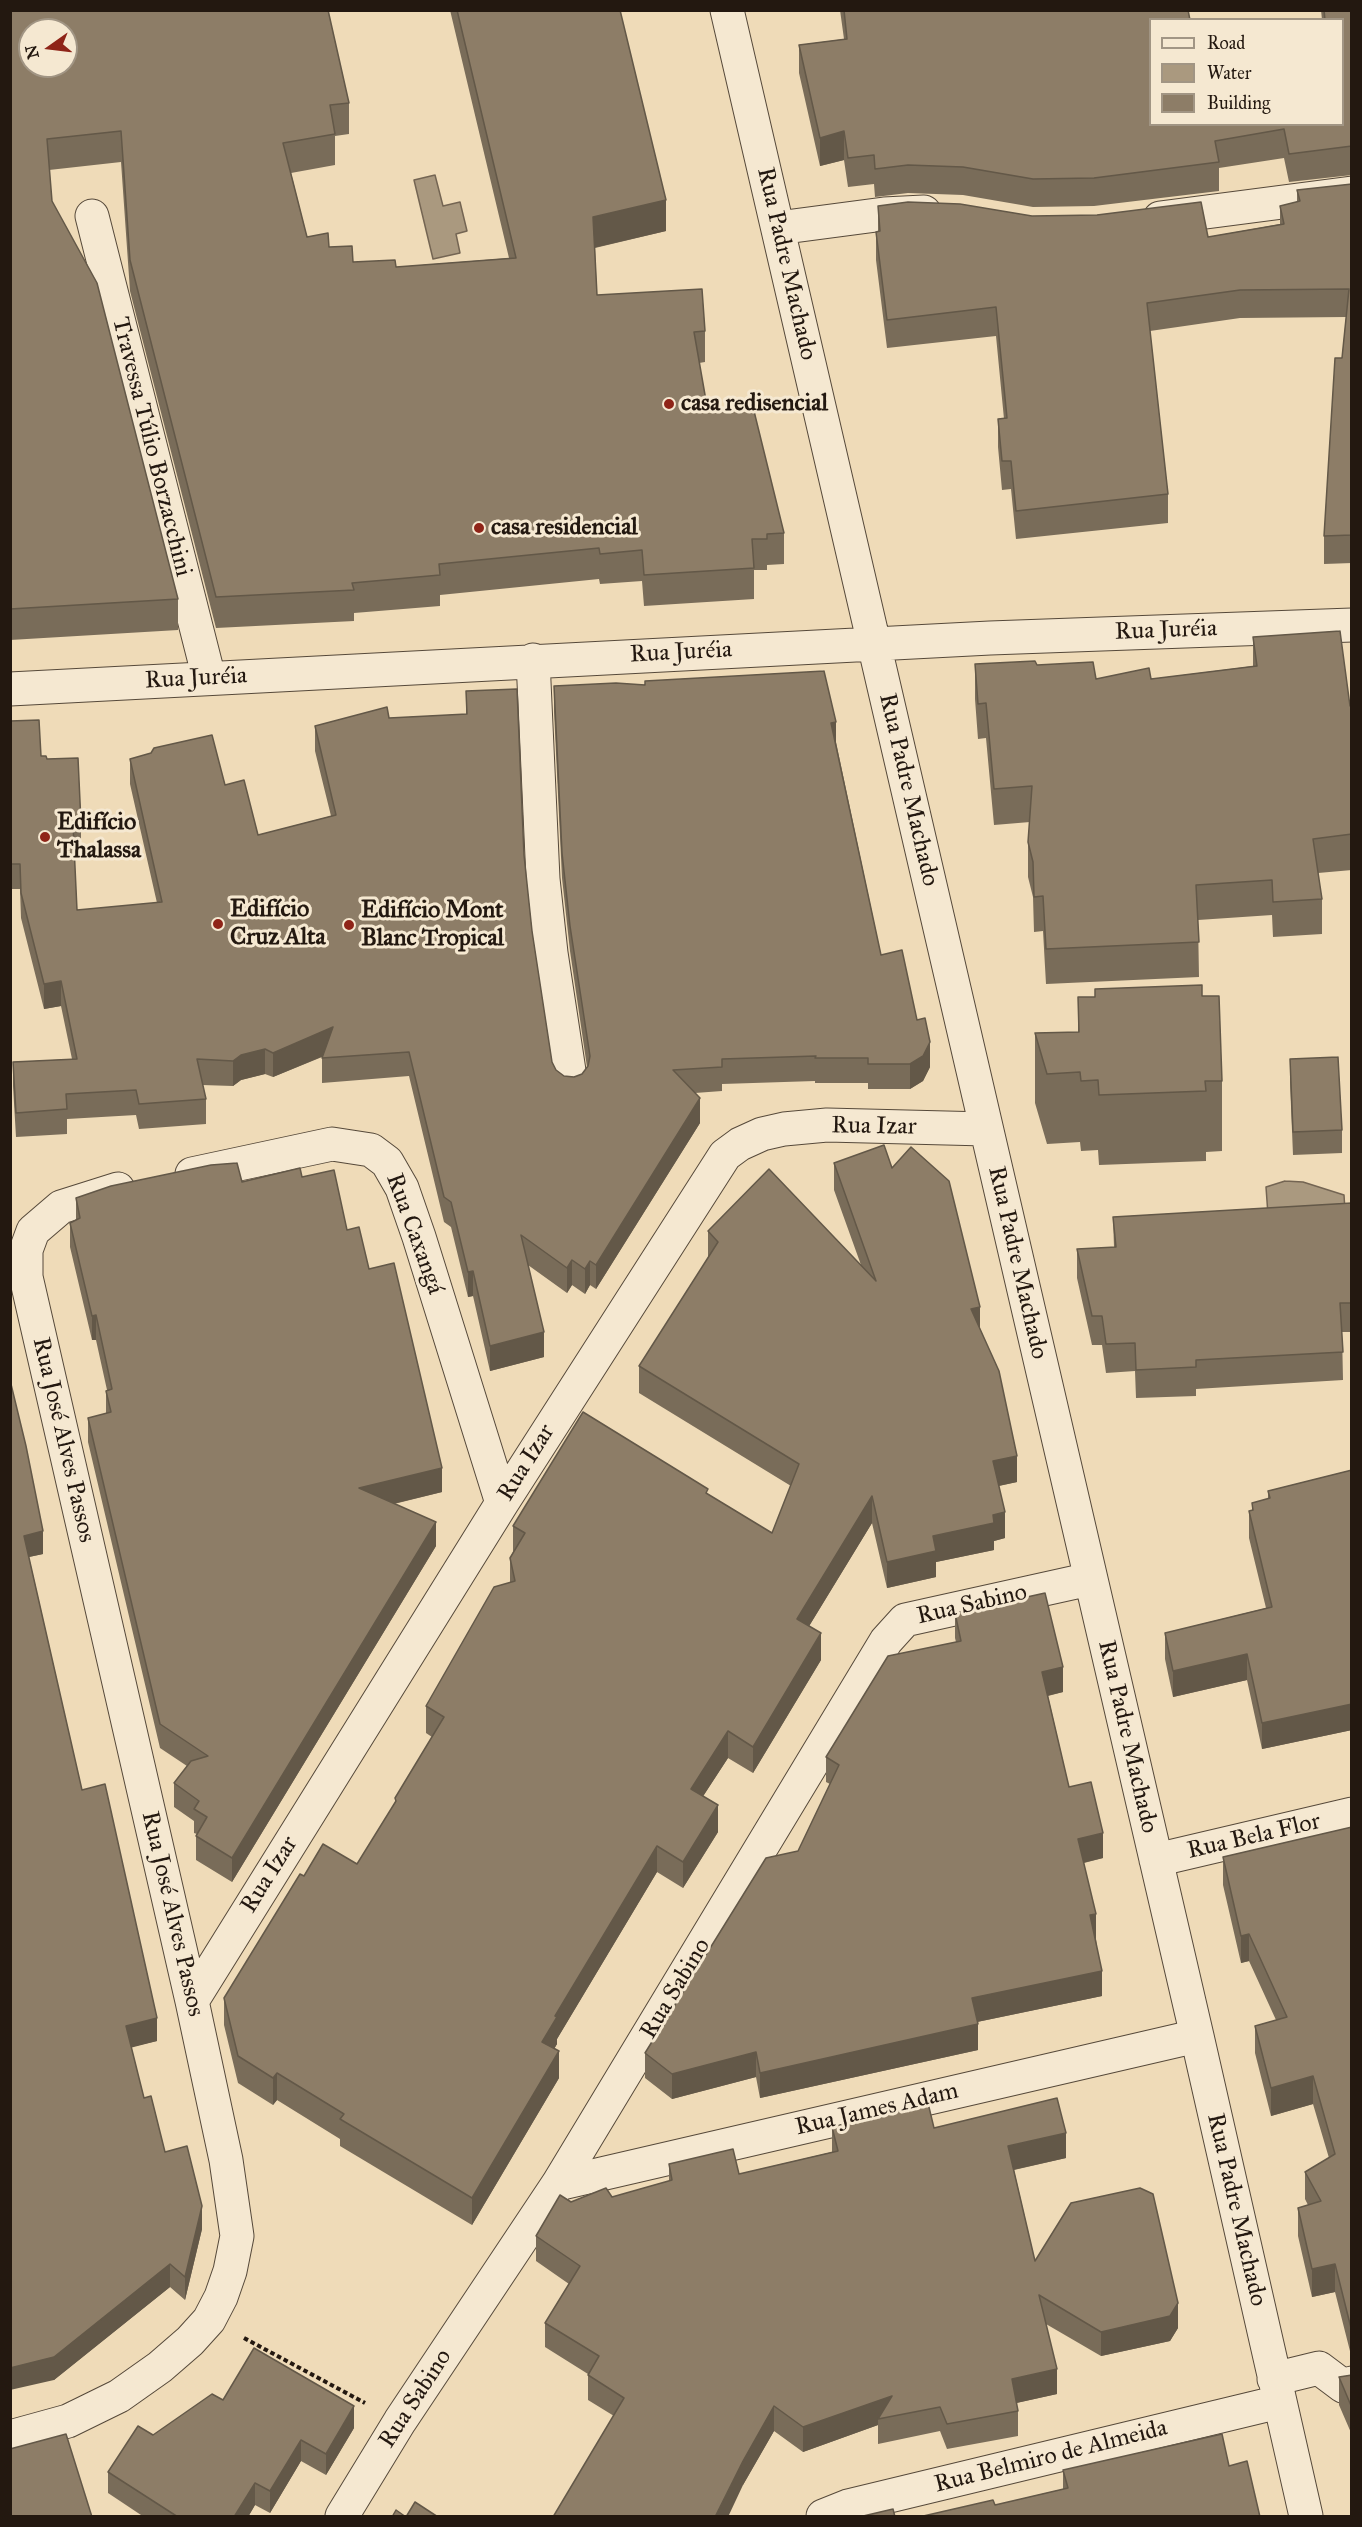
<!DOCTYPE html>
<html>
<head>
<meta charset="utf-8">
<style>
  body { margin:0 }
  #map { position:relative; width:1362px; height:2527px; overflow:hidden; background:#efdbb8; font-family:"IM FELL Great Primer",serif }
  canvas { display:block }
  .frame { position:absolute; inset:0; border:12px solid #231810; pointer-events:none }
  .legend { position:absolute; left:1149px; top:18px; width:195px; height:108px; box-sizing:border-box; background:#f5e8d1; border:2px solid #a19584; margin:0; padding:8px 10px; list-style:none; font-size:18px; color:#231810 }
  .legend li { display:flex; align-items:center; gap:12px; height:30px }
  .legend b { width:30px; border:2px solid #a19584 }
  .north { position:absolute; left:18px; top:18px; width:60px; height:60px; box-sizing:border-box; background:#f5e8d1; border:2px solid #a19584; border-radius:50%; rotate:256deg; font-size:16px; font-weight:700; line-height:24px; text-align:center; color:#231810 }
  .north::after { content:''; display:block; margin:auto; width:21px; height:27px; background:#8f2418; clip-path:polygon(50% 0,100% 100%,50% 72%,0 100%) }
</style>
</head>
<body>
<div id="map">
<canvas width="1362" height="2527"></canvas>
<div class="frame"></div>
<ul class="legend">
<li><b style="height:8px;background:#f5e8d1"></b>Road</li>
<li><b style="height:16px;background:#aa997f"></b>Water</li>
<li><b style="height:16px;background:#8d7d67"></b>Building</li>
</ul>
<div class="north">N</div>
</div>
<script>
const g = document.querySelector('canvas').getContext('2d');
g.lineJoin = 'round';
function fill(path, color) { g.fillStyle = color; g.fill(path, 'evenodd'); }
const shape = rows => new Path2D(rows.map(r => 'M' + r).join(''));
function stroke(path, color, width, dash) { g.strokeStyle = color; g.lineWidth = width; g.lineCap = dash ? 'butt' : 'round'; g.setLineDash(dash || []); g.stroke(path); }
function drawText(font, color, halo, rows, align = 'center') {
  g.font = font + ' "IM FELL Great Primer",serif'; g.lineWidth = 6; g.setLineDash([]); g.textBaseline = 'middle'; g.strokeStyle = halo; g.fillStyle = color; for (const [text, x, y, turn = 0] of rows) {
    g.save(); g.translate(x, y); g.rotate((+turn || 0) * Math.PI / 180); g.textAlign = isNaN(turn) ? turn : align; if (halo) g.strokeText(text, 0, 0); g.fillText(text, 0, 0); g.restore();
  }
}
const water = shape([
  [435,175,443,206,460,202,467,231,456,234,460,253,433,259,414,180,435,175],
  [1285,1181,1303,1182,1344,1195,1345,1211,1268,1215,1266,1187,1285,1181]
]);
fill(water, '#aa997f');
stroke(water, '#746553', 1.5);
const minor = shape([
  [727,10,1197,2036,1306,2516],
  [92,216,209,678],
  [1160,218,1352,193],
  [778,228,884,214,924,212],
  [533,660,543,879,551,953,571,1084],
  [10,689,990,638,1352,625],
  [192,1174,332,1144,371,1150,387,1162,402,1188,419,1237,502,1503],
  [1156,1860,1352,1814],
  [192,2001,502,1503,725,1155,740,1144,762,1134,784,1129,827,1125,986,1129],
  [558,2184,1197,2036],
  [1274,2379,1319,2368,1343,2386,1352,2383],
  [10,2437,68,2421,119,2396,160,2367,190,2341,209,2320,221,2297,230,2271,237,2236,226,2160,192,2001,26,1277,26,1250,33,1231,61,1207,118,1189],
  [342,2516,400,2421,558,2184,886,1641,905,1620,1090,1579],
  [823,2516,848,2506,1279,2402]
]);
stroke(minor, '#56493a', 35);
stroke(shape([
  [244,2338,365,2403]
]), '#231810', 4, [4.5, 3]);
stroke(minor, '#f5e8d1', 33);
fill(shape([
  [10,10,349,103,349,134,335,136,335,165,291,173,307,237,329,247,353,262,396,267,509,258,450,10,620,10,666,231,595,248,597,295,705,331,705,362,699,363,708,412,784,533,784,564,767,565,767,570,754,570,754,599,644,606,642,581,600,584,599,579,440,595,440,606,354,613,354,621,216,628,130,291,121,162,49,170,52,201,178,599,178,630,10,640],
  [840,10,1188,10,1150,124,1342,124,1342,20,1322,20,1321,10,1352,10,1352,175,1289,182,1284,158,1219,168,1219,191,1094,206,1033,207,963,195,908,193,875,197,874,184,848,187,844,160,820,166,799,73,799,45,844,39],
  [1352,184,1352,563,1324,564,1324,536,1346,317,1240,318,1150,331,1168,494,1168,523,1016,539,1011,489,1002,490,998,447,998,419,1004,419,996,336,887,348,876,260,876,232,878,232,878,206,1032,216,1208,237,1280,224,1280,206,1297,202,1297,190],
  [1253,637,1350,706,1352,706,1352,870,1318,873,1322,899,1322,934,1273,937,1272,915,1198,920,1199,977,1046,984,1043,931,1034,932,1033,897,1028,877,1028,842,1030,822,994,825,986,738,978,739,975,699,975,664,1037,665,1096,679,1151,679,1253,666],
  [554,686,836,742,881,955,917,1020,930,1067,923,1081,910,1089,868,1089,868,1083,815,1083,815,1081,722,1084,722,1091,695,1093,700,1123,596,1289,590,1285,585,1294,572,1285,567,1293,528,1265,544,1357,490,1371,473,1296,468,1297,451,1227,444,1222,409,1076,322,1083,322,1057,273,1077,265,1074,241,1080,233,1086,202,1085,206,1099,206,1124,139,1129,136,1115,67,1119,67,1134,16,1137,13,1086,13,1062,72,1059,61,1006,44,1009,21,918,20,889,10,889,10,721,41,756,47,759,81,823,81,848,74,849,77,910,157,903,130,784,130,759,225,785,258,835,331,816,315,751,315,726,389,718,466,714,466,691,524,855,532,931,552,1062,556,1070,564,1076,574,1077,582,1074,587,1067,570,951,562,878,554,711],
  [1095,989,1202,996,1222,1081,1222,1151,1206,1152,1206,1161,1099,1165,1098,1150,1081,1151,1080,1142,1047,1144,1035,1103,1035,1033,1078,1032,1078,997,1095,997],
  [1290,1059,1342,1130,1342,1153,1293,1155,1290,1082],
  [834,1163,892,1168,980,1330,1017,1482,999,1486,1005,1538,994,1541,994,1550,936,1562,936,1577,887,1588,872,1523,809,1626,821,1660,753,1773,728,1758,703,1796,718,1832,683,1888,657,1872,557,2039,557,2044,554,2049,559,2078,472,2225,340,2146,340,2139,277,2100,273,2105,238,2083,224,2025,224,1998,304,1876,357,1864,395,1804,395,1798,432,1737,426,1733,426,1706,510,1582,510,1558,513,1552,513,1526,708,1494,772,1533,791,1486,639,1393,639,1366,708,1258,708,1231,861,1265,834,1190],
  [302,1177,347,1230,369,1269,442,1492,394,1504,436,1546,232,1882,196,1860,196,1836,197,1834,194,1833,194,1821,174,1807,174,1783,187,1766,160,1748,88,1442,88,1418,106,1414,106,1391,107,1390,96,1340,92,1340,70,1247,70,1223,76,1220,76,1198],
  [1352,1203,1352,1332,1342,1332,1343,1380,1196,1389,1196,1396,1136,1398,1135,1371,1106,1373,1102,1345,1092,1345,1077,1278,1077,1249,1114,1247,1113,1217],
  [10,1380,43,1554,29,1557,82,1790,157,2041,131,2047,144,2098,165,2152,202,2229,185,2300,170,2287,54,2380],
  [1352,1470,1352,1730,1262,1749,1247,1680,1173,1697,1165,1659,1165,1633,1266,1608,1249,1538,1249,1511,1252,1511,1252,1503,1268,1499,1268,1491],
  [955,1613,1063,1692,1048,1696,1069,1787,1103,1858,1084,1863,1096,1939,1102,1996,977,2022,978,2050,760,2098,756,2077,672,2099,645,2078,645,2053,798,1851,830,1784,826,1782,826,1757,956,1642,955,1638],
  [1352,1827,1352,2359,1335,2292,1312,2297,1298,2236,1298,2208,1308,2205,1305,2199,1305,2172,1329,2158,1313,2104,1271,2116,1255,2053,1255,2026,1276,2020,1249,1961,1241,1963,1223,1885,1223,1857],
  [832,2127,934,2128,1066,2158,1014,2170,1035,2261,1178,2328,1170,2341,1101,2356,1046,2324,1057,2394,1016,2403,1018,2411,1018,2436,947,2449,940,2431,878,2444,878,2425,803,2452,774,2431,743,2485,614,2416,588,2400,588,2374,545,2347,545,2323,569,2284,536,2261,536,2236,571,2202,612,2197,669,2181,669,2164,739,2174,832,2152],
  [1352,2375,1352,2435,1339,2405,1339,2377],
  [223,2400,354,2428,326,2475,301,2461,270,2513,255,2505,248,2517,144,2517,108,2493,108,2472,153,2435],
  [1229,2466,995,2505,1063,2489,1063,2470]
]), '#796c59');
fill(shape([
  [844,131,844,160,820,166,820,138],
  [666,200,666,231,593,248,593,217],
  [836,722,836,747,831,723],
  [61,981,61,1006,44,1009,44,984],
  [333,1027,333,1052,273,1077,273,1053],
  [930,1042,930,1067,923,1081,910,1089,910,1064],
  [265,1049,265,1074,241,1080,233,1086,233,1061,241,1055],
  [700,1098,700,1123,596,1289,596,1265],
  [572,1260,572,1285,567,1293,567,1268],
  [590,1261,590,1285,585,1294,585,1269],
  [473,1271,473,1296,468,1297,468,1272],
  [980,1307,980,1334,971,1309],
  [96,1315,96,1340,92,1340,92,1316],
  [544,1332,544,1357,490,1371,490,1346],
  [1017,1456,1017,1482,993,1487,993,1461],
  [442,1468,442,1492,359,1512,359,1488],
  [872,1496,872,1523,797,1646,797,1619],
  [1005,1512,1005,1538,994,1541,994,1550,936,1562,936,1577,887,1588,887,1562,933,1536,993,1515],
  [436,1522,436,1546,232,1882,232,1858],
  [43,1531,43,1554,24,1558,24,1536],
  [821,1633,821,1660,753,1773,753,1747],
  [1247,1654,1247,1680,1173,1697,1173,1671],
  [1063,1667,1063,1692,1042,1697,1042,1672],
  [1352,1704,1352,1730,1262,1749,1262,1723],
  [728,1731,728,1758,691,1815,691,1789],
  [718,1805,718,1832,683,1888,683,1862],
  [1103,1833,1103,1858,1078,1864,1078,1839],
  [657,1846,657,1872,557,2039,557,2044,542,2069,542,2042,555,2016],
  [1096,1914,1096,1939,1090,1940,1090,1915],
  [1249,1934,1249,1961,1241,1963,1241,1936],
  [1102,1971,1102,1996,972,2023,972,1998],
  [157,2018,157,2041,126,2049,126,2026],
  [978,2024,978,2050,760,2098,760,2073],
  [559,2051,559,2078,472,2225,472,2198],
  [756,2052,756,2077,672,2099,672,2074],
  [277,2073,277,2100,273,2105,273,2078],
  [1313,2076,1313,2104,1271,2116,1271,2088],
  [1066,2133,1066,2158,1008,2171,1008,2146],
  [202,2206,202,2229,185,2300,185,2277],
  [170,2264,170,2287,54,2380,10,2390,10,2368],
  [1335,2264,1335,2292,1312,2297,1312,2269],
  [1178,2303,1178,2328,1170,2341,1101,2356,1101,2332],
  [1057,2369,1057,2394,1012,2404,1012,2379],
  [892,2396,878,2419,878,2425,803,2452,803,2427],
  [354,2406,354,2428,326,2475,326,2454],
  [774,2406,774,2431,743,2485,728,2517,715,2517,743,2461],
  [301,2440,301,2461,270,2513,270,2491],
  [255,2483,255,2505,248,2517,234,2517]
]), '#635848');
const building = shape([
  [10,10,328,10,349,103,330,105,335,134,283,143,307,237,328,233,329,247,352,246,353,262,395,260,396,267,516,258,457,10,620,10,666,200,593,217,597,295,702,289,705,331,694,332,708,412,753,407,784,533,767,534,767,539,752,539,754,568,644,575,642,550,600,554,599,548,439,564,440,575,352,583,354,590,216,597,130,260,121,131,47,139,52,201,97,283,178,599,10,609,10,10],
  [30,30,66,30,66,66,30,66,30,30],
  [844,10,1188,10,1190,20,1150,20,1150,124,1342,124,1342,20,1325,20,1324,10,1352,10,1352,146,1289,154,1284,129,1215,141,1219,162,1094,178,1033,179,963,167,908,165,875,169,874,155,848,158,844,131,820,138,799,45,847,39,844,10],
  [1352,184,1352,535,1324,536,1335,358,1342,358,1349,289,1240,290,1147,303,1168,494,1016,511,1011,461,1002,461,998,419,1007,418,996,307,887,320,876,232,880,231,878,206,908,202,960,204,1032,216,1097,215,1201,202,1208,237,1284,224,1280,206,1300,201,1297,190,1352,184],
  [1340,631,1350,706,1352,706,1352,834,1313,839,1322,899,1273,902,1272,880,1196,885,1199,942,1046,949,1043,896,1034,897,1033,862,1028,842,1032,786,994,789,986,703,978,704,975,664,1035,661,1037,665,1093,662,1096,679,1149,668,1151,679,1257,666,1253,637,1340,631],
  [824,671,836,722,831,723,881,955,902,950,917,1020,925,1018,930,1042,923,1056,910,1064,868,1064,868,1058,815,1058,816,1056,722,1059,722,1067,673,1070,700,1098,596,1265,590,1261,585,1269,572,1260,567,1268,521,1235,544,1332,490,1346,473,1271,468,1272,451,1202,444,1197,409,1052,322,1058,333,1027,273,1053,265,1049,241,1055,233,1061,197,1059,206,1099,139,1104,136,1090,66,1094,67,1109,16,1113,13,1062,77,1059,61,981,44,984,21,893,20,864,10,864,10,721,39,720,41,756,46,756,47,759,78,758,81,823,73,824,77,910,162,902,130,759,151,753,154,748,212,735,225,785,244,780,258,835,336,815,315,726,387,707,389,718,467,714,466,691,517,689,524,855,532,931,552,1062,556,1070,564,1076,574,1077,582,1074,588,1066,590,1056,570,926,562,853,554,686,616,683,645,685,645,681,824,671],
  [1202,985,1202,996,1219,996,1222,1081,1205,1081,1206,1091,1099,1095,1098,1080,1081,1081,1080,1072,1047,1074,1035,1033,1079,1032,1078,997,1095,997,1095,989,1202,985],
  [1338,1057,1342,1130,1293,1132,1290,1059,1338,1057],
  [884,1145,892,1168,911,1147,949,1181,980,1307,971,1309,999,1371,1017,1456,993,1461,1005,1512,993,1515,994,1523,933,1536,936,1551,887,1562,872,1496,797,1619,821,1633,753,1747,728,1731,691,1789,718,1805,683,1862,657,1846,555,2016,557,2017,542,2042,559,2051,472,2198,340,2119,344,2114,277,2073,273,2078,238,2056,224,1998,300,1874,304,1876,323,1844,357,1864,396,1801,395,1798,444,1717,426,1706,494,1587,515,1581,510,1558,525,1533,513,1526,583,1412,708,1489,706,1493,772,1533,799,1464,639,1366,718,1242,708,1231,769,1169,876,1281,834,1163,884,1145],
  [237,1163,242,1182,300,1168,302,1177,334,1170,347,1230,359,1227,369,1269,394,1263,442,1468,359,1488,436,1522,232,1858,196,1836,207,1817,194,1809,199,1801,174,1783,191,1761,208,1756,160,1724,88,1418,111,1412,106,1391,112,1389,96,1315,92,1316,70,1223,80,1218,76,1198,111,1186,211,1165,237,1163],
  [1352,1203,1352,1303,1340,1303,1343,1352,1196,1360,1196,1367,1136,1370,1135,1343,1106,1344,1102,1316,1092,1316,1077,1249,1116,1247,1113,1217,1352,1203],
  [10,1380,26,1446,43,1531,24,1536,82,1790,105,1784,157,2018,126,2026,144,2098,151,2096,165,2152,187,2146,202,2206,185,2277,170,2264,54,2357,10,2368,10,1380],
  [1352,1470,1352,1704,1262,1723,1247,1654,1173,1671,1165,1633,1272,1607,1249,1511,1253,1510,1252,1503,1270,1498,1268,1491,1352,1470],
  [1045,1593,1063,1667,1042,1672,1069,1787,1091,1782,1103,1833,1078,1839,1096,1914,1090,1915,1102,1971,972,1998,978,2024,760,2073,756,2052,672,2074,645,2053,766,1858,798,1851,839,1765,826,1757,888,1656,961,1641,955,1613,1045,1593],
  [1352,1827,1352,2332,1335,2264,1312,2269,1298,2208,1321,2201,1305,2172,1335,2154,1313,2076,1271,2088,1255,2026,1287,2017,1249,1934,1241,1936,1223,1857,1352,1827],
  [1057,2098,1066,2133,1008,2146,1035,2261,1071,2203,1140,2188,1153,2194,1178,2303,1170,2316,1101,2332,1039,2295,1057,2369,1012,2379,1018,2411,947,2424,940,2407,878,2419,892,2396,803,2427,774,2406,743,2461,715,2517,553,2517,624,2398,588,2375,599,2356,545,2323,580,2266,536,2236,560,2195,571,2202,606,2188,612,2197,672,2180,669,2164,733,2149,739,2174,838,2151,832,2127,928,2103,934,2128,1057,2098],
  [254,2348,354,2406,326,2454,301,2440,270,2491,255,2483,234,2517,178,2517,108,2472,138,2426,153,2435,212,2394,223,2400,254,2348],
  [1352,2375,1352,2408,1339,2377,1352,2375],
  [66,2434,92,2517,10,2517,10,2449,66,2434],
  [1222,2434,1229,2466,1247,2461,1260,2517,919,2517,993,2500,995,2505,1068,2488,1063,2470,1222,2434],
  [415,2502,438,2517,406,2517,415,2502],
  [893,2509,895,2517,859,2517,893,2509],
  [396,2510,406,2517,392,2517,396,2510]
]);
fill(building, '#8d7d67');
stroke(building, '#635848', 1.5);
for (const [x, y, r, color] of [
  [669,404,6,"#8f2418"],
  [479,528,6,"#8f2418"],
  [45,837,6,"#8f2418"],
  [218,924,6,"#8f2418"],
  [349,925,6,"#8f2418"]
]) { const dot = new Path2D(); dot.arc(x, y, r, 0, 2 * Math.PI); g.fillStyle = color; g.fill(dot); stroke(dot, '#f5e8d1', 2); }
drawText('24px', '#231810', '#f5e8d1', [
  ["Rua Padre Machado",786,264,77],
  ["Travessa Túlio Borzacchini",151,447,76],
  ["Rua Juréia",1166,631,-2],
  ["Rua Juréia",681,653,-3],
  ["Rua Juréia",196,679,-3],
  ["Rua Padre Machado",908,790,77],
  ["Rua Izar",874,1127,1],
  ["Rua Caxangá",414,1234,70],
  ["Rua Padre Machado",1017,1263,77],
  ["Rua José Alves Passos",63,1440,77],
  ["Rua Izar",527,1463,-58],
  ["Rua Sabino",972,1605,-13],
  ["Rua Padre Machado",1127,1737,77],
  ["Rua Bela Flor",1254,1837,-13],
  ["Rua Izar",270,1875,-58],
  ["Rua José Alves Passos",172,1914,77],
  ["Rua Sabino",676,1989,-59],
  ["Rua James Adam",877,2110,-13],
  ["Rua Padre Machado",1236,2210,77],
  ["Rua Sabino",416,2399,-57],
  ["Rua Belmiro de Almeida",1051,2457,-14]
]);
drawText('bold 24px', '#231810', '#f5e8d1', [
  ["casa redisencial",681,404],
  ["casa residencial",491,528],
  ["Edifício",57,823],
  ["Thalassa",57,851],
  ["Edifício",230,910],
  ["Cruz Alta",230,938],
  ["Edifício Mont",361,911],
  ["Blanc Tropical",361,939]
], 'left');
</script>
</body>
</html>
